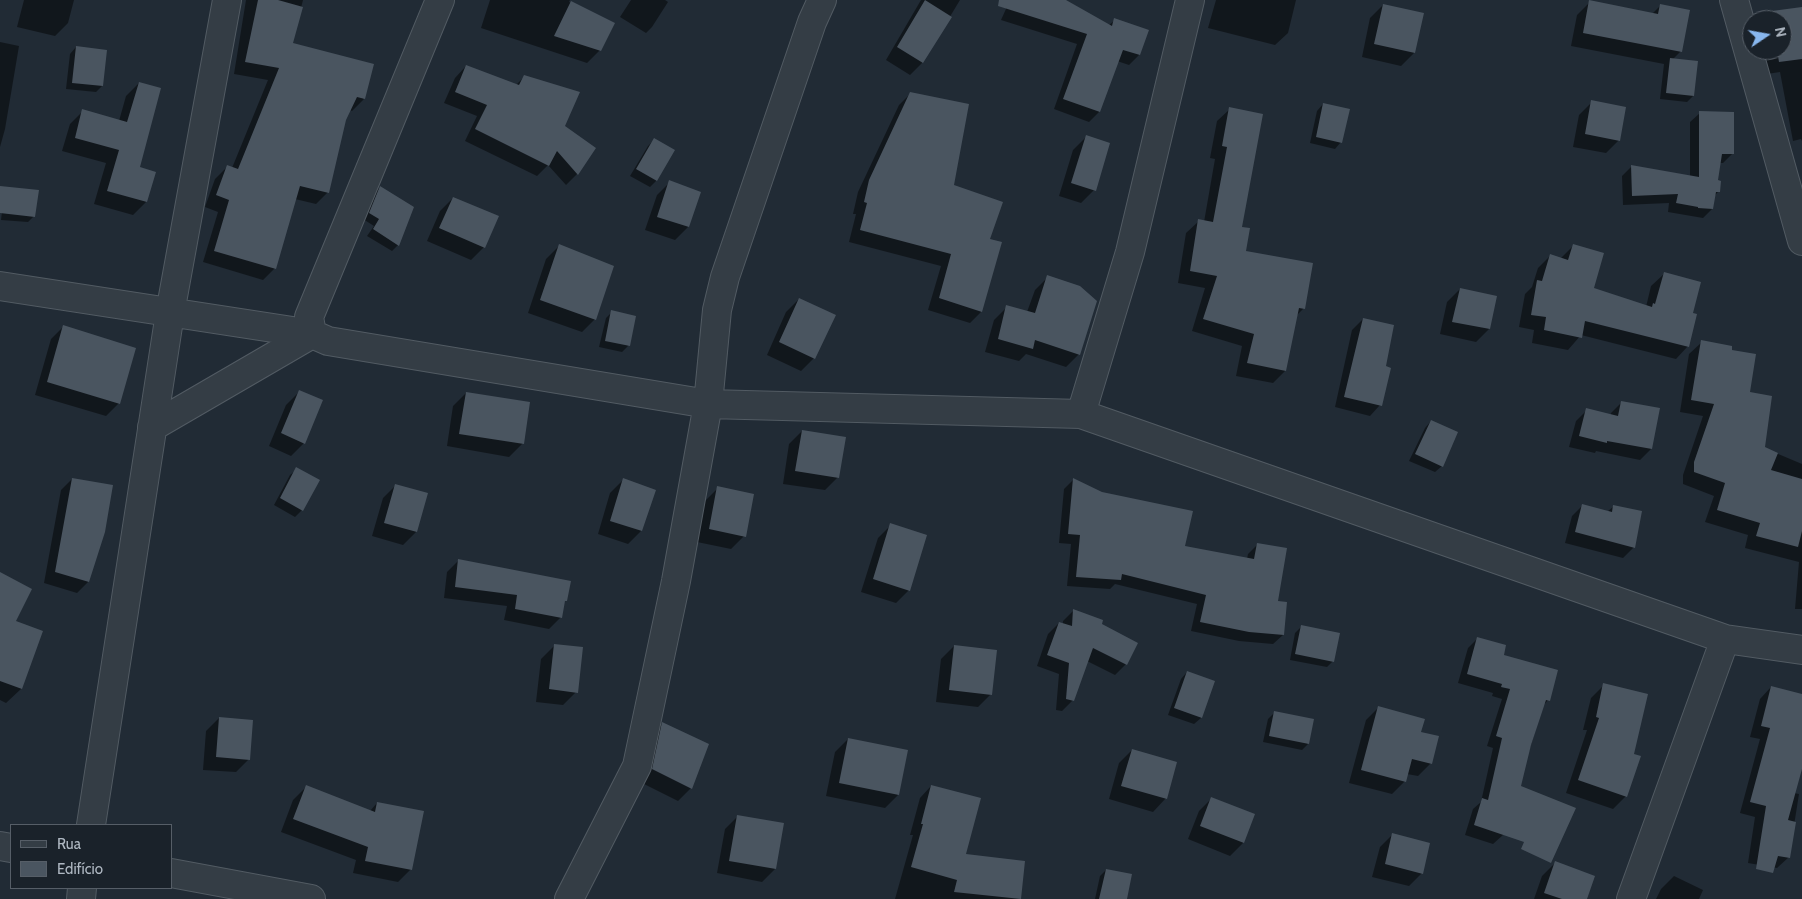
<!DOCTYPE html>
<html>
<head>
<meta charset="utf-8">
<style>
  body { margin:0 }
  #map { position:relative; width:1802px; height:899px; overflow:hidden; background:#212b35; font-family:Cabin,sans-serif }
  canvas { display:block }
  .legend { position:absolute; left:10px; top:824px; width:162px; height:65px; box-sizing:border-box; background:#1a222a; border:1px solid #565e67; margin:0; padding:6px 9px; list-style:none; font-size:15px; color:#afb8c2 }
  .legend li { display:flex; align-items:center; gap:10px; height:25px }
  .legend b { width:25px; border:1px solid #565e67 }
  .north { position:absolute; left:1742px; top:10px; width:50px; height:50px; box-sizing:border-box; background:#1a222a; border:1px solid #565e67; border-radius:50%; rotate:78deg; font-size:14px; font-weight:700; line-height:20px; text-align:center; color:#afb8c2 }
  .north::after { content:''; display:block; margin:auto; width:18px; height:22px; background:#88b7ee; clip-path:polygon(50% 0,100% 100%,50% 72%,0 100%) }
</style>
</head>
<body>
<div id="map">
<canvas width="1802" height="899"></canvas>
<ul class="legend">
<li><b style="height:6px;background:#343d45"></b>Rua</li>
<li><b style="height:14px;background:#4a5560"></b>Edifício</li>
</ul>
<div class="north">N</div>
</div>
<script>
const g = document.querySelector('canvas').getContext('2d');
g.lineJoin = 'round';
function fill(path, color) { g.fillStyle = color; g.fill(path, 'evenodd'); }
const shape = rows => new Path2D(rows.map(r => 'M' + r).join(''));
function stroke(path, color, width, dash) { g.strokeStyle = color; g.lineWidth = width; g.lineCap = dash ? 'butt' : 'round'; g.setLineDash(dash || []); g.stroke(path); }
fill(shape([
  [24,0,74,0,68,23,55,36,17,27],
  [246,0,303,0,292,44,364,99,352,111,349,110,345,119,328,192,316,204,295,199,275,268,263,280,203,262,218,212,205,207,215,179,227,167,232,168,268,80,234,74],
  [490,0,570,0,569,2,613,23,600,50,587,63,481,28],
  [631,0,665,0,668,2,652,27,646,33,620,17],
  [921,0,960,0,922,63,910,75,886,60],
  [1010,0,1064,0,1109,25,1115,20,1147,30,1139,55,1129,65,1117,61,1099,112,1089,122,1054,109,1077,44,1001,20],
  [1216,0,1296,0,1288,33,1275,45,1208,28],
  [1590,2,1652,14,1660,6,1688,11,1680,52,1673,59,1697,62,1693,96,1687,102,1660,99,1664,64,1571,46,1577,15],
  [1383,5,1423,14,1414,53,1401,66,1362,57,1370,18],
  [1802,9,1802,141,1801,139,1793,141,1780,72,1767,74,1764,50,1782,50,1782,20,1765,20,1773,13],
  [0,42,19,46,5,129,0,147],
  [76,47,102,86,96,92,66,89,70,54],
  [466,66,516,85,524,77,563,126,594,148,577,174,566,185,548,165,537,176,465,141,477,116,444,103,455,78],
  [139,83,138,168,146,202,133,215,94,204,106,163,62,151,70,124,83,111,119,121,126,96],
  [911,93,953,186,989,240,1001,243,981,312,970,323,928,310,941,266,849,242,856,214,853,214,858,192,899,105],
  [1592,102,1619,140,1606,153,1573,147,1579,115],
  [1323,104,1341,142,1335,149,1310,143,1317,111],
  [1230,109,1241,228,1245,252,1311,264,1303,309,1296,316,1285,371,1273,383,1236,376,1242,346,1192,331,1205,288,1178,283,1186,233,1199,221,1204,222,1215,159,1210,158,1217,121],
  [1700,113,1733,153,1723,163,1720,163,1717,181,1719,191,1714,196,1712,209,1703,218,1668,212,1669,203,1623,205,1622,176,1632,166,1690,176,1690,122],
  [1086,137,1094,190,1081,203,1059,196,1073,150],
  [654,140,673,151,656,181,650,187,630,176,648,146],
  [670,182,688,227,675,240,645,230,657,195],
  [380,187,398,245,392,251,367,236,374,226,363,219,374,193],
  [4,195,34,216,28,222,1,220],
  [453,198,484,247,471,260,427,241,440,211],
  [559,246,595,319,582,332,528,313,546,259],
  [1573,246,1592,289,1646,307,1651,286,1664,274,1691,313,1688,346,1676,359,1581,335,1568,350,1532,343,1534,330,1519,327,1525,294,1532,287,1538,268,1550,256,1560,259],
  [1048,277,1079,354,1066,367,1026,354,1019,361,985,352,994,320,1007,307,1027,312,1035,290],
  [1460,289,1489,329,1476,342,1440,334,1447,302],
  [799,299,814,358,801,371,767,355,786,312],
  [612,312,628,346,622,352,599,347,606,318],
  [1363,319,1384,367,1380,405,1370,416,1335,407,1352,330],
  [64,326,119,403,106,416,35,395,51,339],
  [1702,342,1730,351,1749,393,1764,448,1802,464,1802,609,1795,609,1799,562,1745,548,1748,535,1705,522,1714,496,1683,484,1683,475,1703,416,1680,412,1689,354],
  [299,392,304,443,291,456,269,446,286,405],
  [466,393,529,403,522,444,509,457,447,446,453,406],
  [1622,402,1651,449,1640,460,1596,451,1595,453,1569,447,1576,421,1587,410,1610,416,1611,413],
  [1431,421,1442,466,1435,472,1409,461,1425,428],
  [802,431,838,477,825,490,783,484,789,444],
  [297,469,318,481,302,510,295,517,274,505,290,475],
  [72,479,103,531,88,582,77,593,44,583,61,490],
  [623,480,654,491,641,531,628,544,598,534,610,493],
  [1073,480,1184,547,1247,559,1248,554,1258,544,1277,602,1283,635,1273,644,1239,641,1191,631,1197,604,1115,584,1110,589,1067,586,1071,544,1059,543,1064,489],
  [396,485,427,494,416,532,403,545,372,536,383,498],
  [718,488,744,536,731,549,697,542,705,501],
  [1583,505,1607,512,1614,506,1634,547,1623,558,1565,543,1572,516],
  [891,525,909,590,896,603,861,592,878,538],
  [458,561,566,600,563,604,561,617,549,629,504,620,507,606,444,598,447,572],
  [0,574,14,621,42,632,21,689,6,703,0,700],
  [1074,610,1100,625,1126,664,1115,675,1087,661,1073,700,1062,711,1056,710,1059,674,1037,666,1048,634,1059,623,1063,624,1063,621],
  [1301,627,1333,661,1327,667,1290,660,1295,633],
  [1478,638,1502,656,1548,700,1543,706,1503,835,1493,844,1465,835,1473,809,1481,802,1493,748,1487,746,1502,699,1492,696,1493,693,1458,683,1468,648],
  [555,645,576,692,563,705,536,702,541,659],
  [954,646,991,694,978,707,936,702,941,659],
  [1187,672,1213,681,1201,718,1194,724,1168,715,1181,679],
  [1604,685,1633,754,1626,796,1613,809,1566,793,1587,730,1583,730,1591,698],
  [1771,687,1802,695,1802,765,1794,793,1799,794,1789,857,1777,868,1748,863,1755,817,1740,813,1760,739,1750,737,1760,699],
  [1379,707,1420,733,1431,763,1418,776,1407,774,1405,781,1392,794,1349,783,1366,720],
  [1275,712,1308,744,1302,750,1263,742,1268,719],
  [219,718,249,759,236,772,203,770,206,731],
  [662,724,691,788,678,801,640,782,650,737],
  [848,739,898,795,885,808,826,796,835,752],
  [1132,750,1166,798,1153,812,1109,799,1119,763],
  [931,786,964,855,1024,862,1020,899,895,899,913,835,910,835,920,798],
  [306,787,370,811,377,803,411,869,398,882,353,873,356,860,281,832,293,800],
  [1212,798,1253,814,1243,843,1230,856,1188,839,1199,811],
  [738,816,775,869,762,882,717,873,725,829],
  [1393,834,1422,873,1409,886,1372,877,1380,847],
  [1555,863,1585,899,1534,899,1542,876],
  [1106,870,1126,899,1095,899,1100,876],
  [1674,876,1703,890,1699,899,1656,899,1661,889]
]), '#0007');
fill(shape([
  [258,0,278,0,303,7,293,43,374,64,365,99,357,97,346,120,329,193,300,186,276,269,214,251,229,200,216,195,227,165,238,169,279,68,245,62],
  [925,0,952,17,923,63,897,47],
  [999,0,1066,0,1112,26,1114,18,1149,30,1140,55,1123,50,1100,112,1063,99,1087,34,998,6],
  [1589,0,1658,14,1660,4,1690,10,1682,52,1583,33],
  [571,1,615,23,601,51,554,36],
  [1383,4,1424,13,1415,53,1374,44],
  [1802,7,1802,59,1779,62,1777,50,1782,50,1782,20,1773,20,1772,11],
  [76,46,107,50,103,86,72,83],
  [1670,58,1698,61,1694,96,1666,93],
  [466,65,519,85,524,75,580,92,565,126,596,148,578,175,557,151,549,166,475,129,487,105,455,92],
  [139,82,161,88,140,167,156,172,147,202,107,191,119,150,75,138,82,109,127,122],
  [910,92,969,104,954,185,1003,202,990,239,1002,242,982,312,939,298,951,254,860,230,867,203,864,202,869,180],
  [1591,100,1626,107,1620,141,1585,134],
  [1323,103,1350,109,1342,143,1316,137],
  [1229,107,1263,114,1242,227,1250,228,1246,251,1313,263,1305,309,1299,308,1286,371,1247,363,1254,334,1203,319,1217,276,1190,271,1198,219,1213,222,1227,147,1222,146],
  [1699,111,1734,112,1734,154,1722,154,1718,180,1721,181,1720,192,1716,192,1713,209,1698,208,1698,207,1676,203,1678,194,1632,196,1631,165,1699,177],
  [1086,135,1110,143,1096,191,1071,183],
  [654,138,675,150,657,181,636,169],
  [669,180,701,192,689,227,657,217],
  [0,186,39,190,35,217,0,213],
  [380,186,414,207,399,246,373,229,379,219,369,213],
  [453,197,499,216,485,248,439,228],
  [559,244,614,266,596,320,540,300],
  [1573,244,1604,253,1594,288,1652,307,1653,303,1655,304,1664,272,1701,282,1693,313,1697,314,1689,347,1585,321,1582,338,1544,330,1546,317,1531,315,1537,280,1542,281,1550,254,1568,260],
  [1047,275,1080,286,1097,301,1080,355,1035,340,1033,349,998,339,1006,305,1035,313],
  [1460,288,1497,296,1490,329,1452,322],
  [799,298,836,315,815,359,779,342],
  [611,310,636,316,630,346,605,341],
  [1363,318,1394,325,1386,366,1391,368,1382,406,1344,397],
  [63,325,136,348,120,404,47,382],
  [1701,340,1732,346,1732,350,1756,354,1750,392,1772,396,1765,447,1778,453,1771,470,1802,479,1802,531,1798,547,1756,536,1760,523,1717,510,1725,483,1694,472,1694,462,1714,404,1691,400],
  [299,390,323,400,305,444,281,433],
  [466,392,530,402,524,444,459,434],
  [1621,401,1660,408,1652,449,1607,441,1607,443,1579,436,1586,408,1618,416],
  [1431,420,1458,432,1443,467,1415,454],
  [802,430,846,437,839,478,795,471],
  [296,467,320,480,303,511,280,498],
  [72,478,113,485,105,532,89,582,55,572],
  [623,478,656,490,642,531,610,521],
  [1073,478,1102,492,1193,511,1185,546,1254,559,1257,543,1287,548,1278,601,1287,602,1284,635,1249,632,1200,622,1206,595,1122,574,1121,580,1076,577,1080,535,1068,534],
  [395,484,428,493,417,532,384,523],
  [717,486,754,494,746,537,709,529],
  [1582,504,1612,512,1613,505,1642,511,1635,548,1575,532],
  [890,523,927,535,910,591,873,579],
  [458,559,571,581,567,601,565,601,562,618,515,609,517,595,455,587],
  [0,572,32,589,16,621,43,631,22,689,0,681],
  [1073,609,1103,620,1102,624,1138,643,1127,665,1093,648,1074,701,1066,699,1069,663,1047,655,1059,622,1072,626],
  [1301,625,1340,633,1334,662,1295,654],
  [1477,637,1506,645,1504,655,1558,670,1550,701,1546,700,1531,745,1521,786,1576,808,1551,863,1521,849,1524,842,1474,825,1482,798,1488,800,1502,738,1496,736,1510,689,1501,687,1502,684,1467,674],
  [554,644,583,647,578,693,549,689],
  [954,645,997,650,992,695,949,690],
  [1187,671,1215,681,1202,718,1174,708],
  [1603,683,1648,694,1634,754,1641,756,1627,797,1578,780,1599,718,1596,717],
  [1771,686,1802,694,1802,769,1788,820,1796,822,1790,858,1778,856,1773,873,1756,869,1766,806,1750,802,1770,728,1761,726],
  [1378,706,1425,719,1421,732,1439,736,1432,764,1412,759,1406,782,1361,770],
  [1274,711,1314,719,1309,744,1269,736],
  [219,717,253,720,250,760,216,757],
  [662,722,709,744,692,789,652,769],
  [848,738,908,750,899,795,839,783],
  [1132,749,1177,762,1167,799,1121,786],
  [306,785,375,812,377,802,424,811,412,870,365,861,368,847,293,819],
  [931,785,981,798,966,854,1025,861,1021,899,954,892,957,880,911,867,923,824,921,824],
  [1211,797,1255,814,1244,843,1200,826],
  [737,815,784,823,776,869,729,861],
  [1392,833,1430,843,1423,874,1385,864],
  [1555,861,1595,876,1587,899,1562,899,1544,893],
  [1106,869,1132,874,1127,899,1099,899]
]), '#4a5560');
const minor = shape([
  [1734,0,1802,241],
  [0,286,312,334,328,341,708,404,1081,414,1725,639,1802,650],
  [312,334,309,317,440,0],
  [1081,414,1130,252,1190,0],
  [152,427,312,334],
  [91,825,170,313,227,0],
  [0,846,11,848],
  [171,873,311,899],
  [81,899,82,888],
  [569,899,637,766,676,581,708,404,717,310,725,277,812,22,822,0],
  [1631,899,1725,639]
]);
stroke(minor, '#525b63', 30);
stroke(minor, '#343d45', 28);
</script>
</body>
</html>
